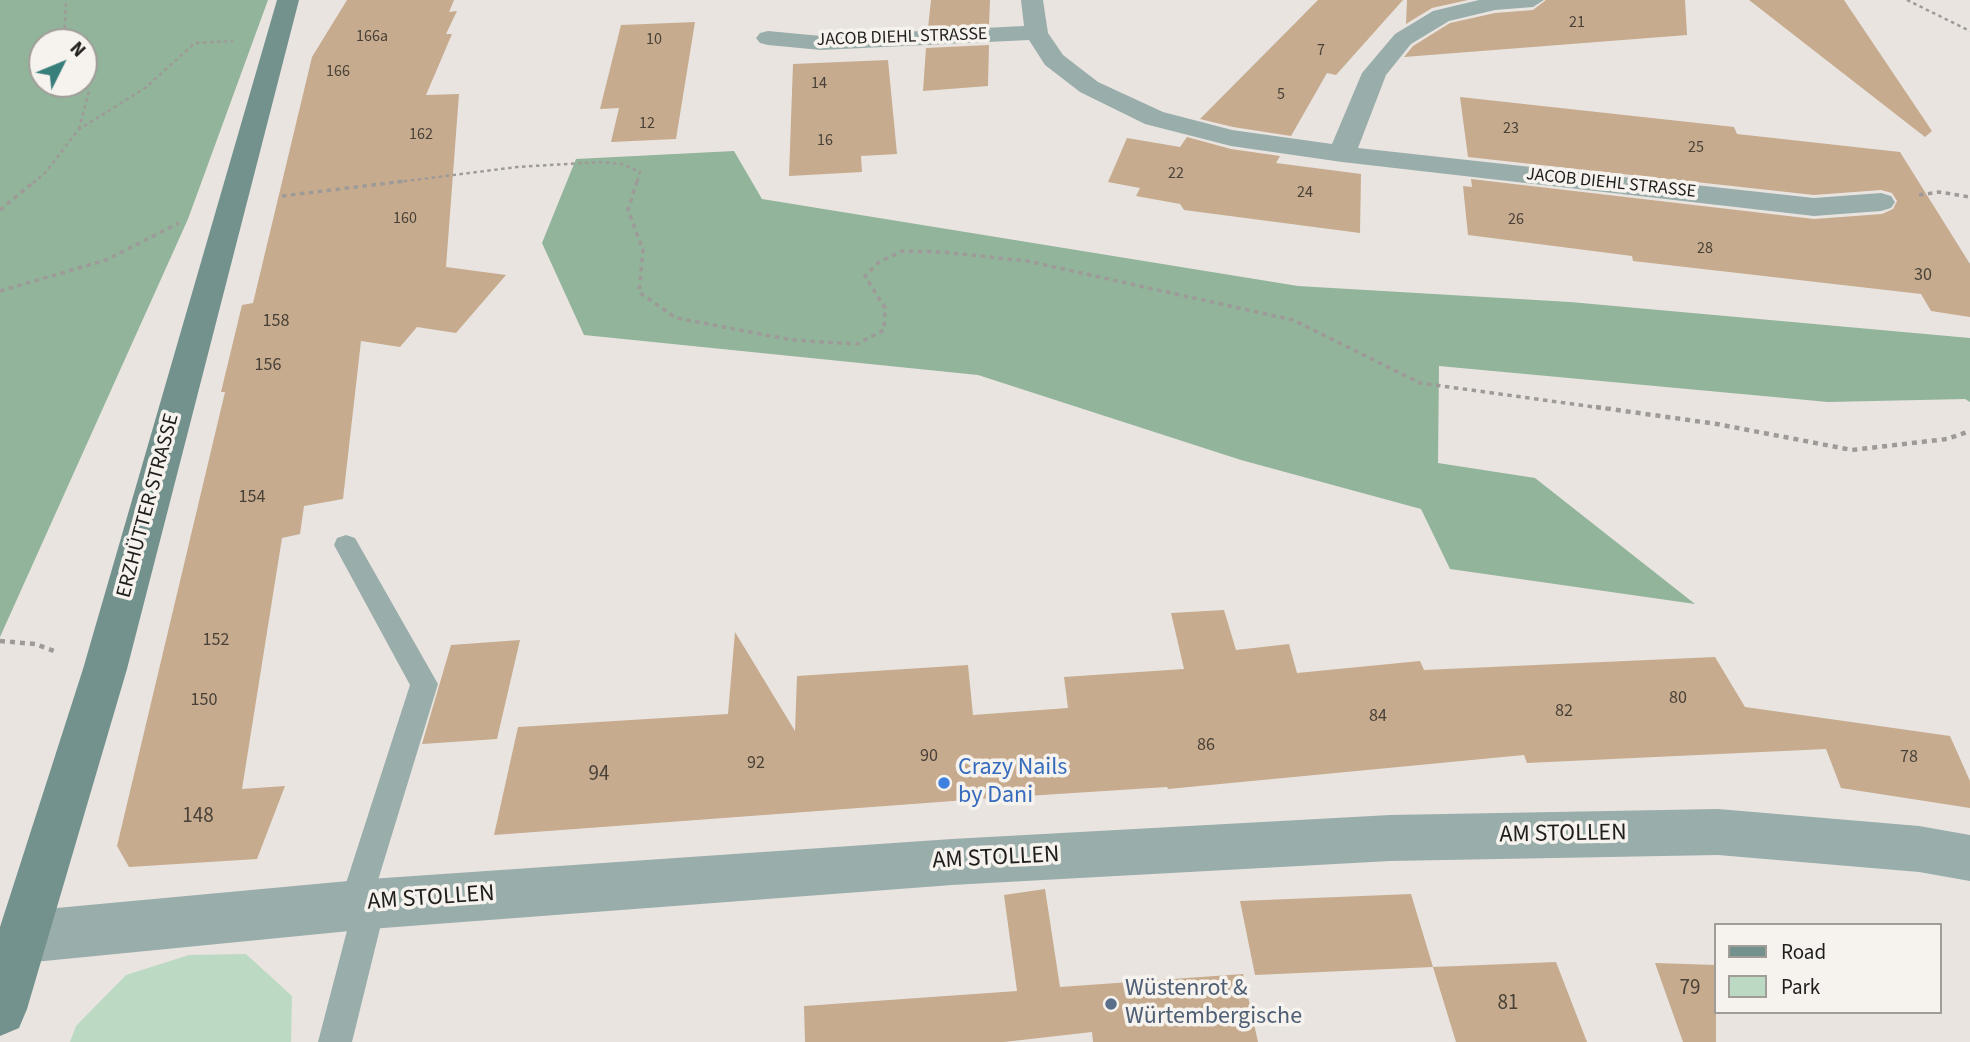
<!DOCTYPE html>
<html>
<head>
<meta charset="utf-8">
<style>
  body { margin:0 }
  #map { position:relative; width:1970px; height:1042px; overflow:hidden; background:#e9e4e0; font-family:"Source Sans 3",sans-serif }
  canvas { display:block }
  .legend { position:absolute; left:1714px; top:923px; width:228px; height:91px; box-sizing:border-box; background:#f6f2ed; border:2px solid #a09d99; margin:0; padding:9px 12px; list-style:none; font-size:21px; color:#1f1e1c }
  .legend li { display:flex; align-items:center; gap:14px; height:35px }
  .legend b { width:35px; border:2px solid #a09d99 }
  .north { position:absolute; left:28px; top:28px; width:70px; height:70px; box-sizing:border-box; background:#f6f2ed; border:2px solid #a09d99; border-radius:50%; rotate:47deg; font-size:19px; font-weight:700; line-height:28px; text-align:center; color:#1f1e1c }
  .north::after { content:''; display:block; margin:auto; width:24px; height:32px; background:#387f7b; clip-path:polygon(50% 0,100% 100%,50% 72%,0 100%) }
</style>
</head>
<body>
<div id="map">
<canvas width="1970" height="1042"></canvas>
<ul class="legend">
<li><b style="height:9px;background:#73928e"></b>Road</li>
<li><b style="height:19px;background:#bcdac3"></b>Park</li>
</ul>
<div class="north">N</div>
</div>
<script>
const g = document.querySelector('canvas').getContext('2d');
g.lineJoin = 'round';
function fill(path, color) { g.fillStyle = color; g.fill(path, 'evenodd'); }
const shape = rows => new Path2D(rows.map(r => 'M' + r).join(''));
function stroke(path, color, width, dash) { g.strokeStyle = color; g.lineWidth = width; g.lineCap = dash ? 'butt' : 'round'; g.setLineDash(dash || []); g.stroke(path); }
function drawText(font, color, halo, rows, align = 'center') {
  g.font = font + ' "Source Sans 3",sans-serif'; g.lineWidth = 7; g.setLineDash([]); g.textBaseline = 'middle'; g.strokeStyle = halo; g.fillStyle = color; for (const [text, x, y, turn = 0] of rows) {
    g.save(); g.translate(x, y); g.rotate((+turn || 0) * Math.PI / 180); g.textAlign = isNaN(turn) ? turn : align; if (halo) g.strokeText(text, 0, 0); g.fillText(text, 0, 0); g.restore();
  }
}
fill(shape([
  [246,954,292,996,291,1042,70,1042,76,1026,126,975,189,955]
]), '#bcdac3');
fill(shape([
  [0,0,268,0,188,219,0,637],
  [42,42,84,42,84,84,42,84],
  [734,151,762,199,1298,286,1570,302,1970,338,1970,402,1965,399,1828,402,1439,366,1438,463,1535,478,1695,604,1450,569,1421,509,1241,460,978,375,584,335,542,243,576,159]
]), '#92b49b');
fill(shape([
  [347,0,454,0,449,12,457,11,446,34,452,34,426,95,459,94,446,267,506,275,456,333,417,327,400,347,361,341,343,499,304,506,300,534,282,538,242,789,285,786,257,859,129,867,117,846,225,392,221,392,242,305,253,303,312,57],
  [931,0,990,0,989,25,928,28],
  [1318,0,1403,0,1336,75,1327,73,1291,136,1233,127,1200,119],
  [1407,0,1468,0,1432,8,1406,24],
  [1546,0,1685,0,1687,35,1404,57,1413,46,1450,23,1495,13,1533,10],
  [1749,0,1844,0,1932,131,1925,137],
  [695,22,676,139,611,142,619,108,600,109,621,25],
  [989,45,988,86,923,91,926,48],
  [888,60,897,154,861,156,862,172,789,176,793,64],
  [1460,97,1734,127,1737,134,1900,152,1970,264,1970,317,1931,311,1921,294,1633,261,1632,256,1468,235,1463,186,1472,187,1471,179,1814,219,1882,214,1893,209,1897,201,1892,193,1881,190,1814,195,1468,157],
  [1187,137,1231,149,1280,156,1276,163,1361,174,1360,233,1184,210,1180,204,1136,196,1140,188,1108,182,1127,138,1180,147],
  [1224,610,1236,650,1289,644,1297,673,1420,661,1424,670,1715,657,1745,707,1950,736,1970,781,1970,808,1841,788,1826,749,1527,763,1524,755,1168,789,1167,787,980,799,494,835,518,727,728,714,735,632,795,731,797,676,968,665,973,715,1068,708,1064,677,1184,669,1171,613],
  [520,640,497,739,422,744,451,645],
  [1045,889,1060,987,1243,974,1258,1042,1093,1042,1092,1032,1004,1042,805,1042,804,1006,1017,991,1004,895],
  [1411,894,1433,967,1255,975,1240,901],
  [1556,962,1587,1042,1456,1042,1433,967],
  [1655,963,1716,965,1716,1042,1683,1042]
]), '#c6ab8e');
stroke(shape([
  [1907,0,1970,31],
  [64,42,66,0],
  [79,129,89,91,84,84],
  [33,183,46,172,78,130,145,88,195,43,233,41],
  [390,183,517,167,600,162,622,164,640,172,637,183]
]), '#9e9a97', 2.5, [3.5, 3.5]);
stroke(shape([
  [637,181,628,210,643,250,639,292,676,318,792,340,857,344,884,330,885,308,865,276,879,262,902,251,942,252,1027,261,1293,320,1420,383,1609,409],
  [1919,195,1939,192,1970,197],
  [282,196,405,181],
  [0,210,35,181],
  [0,291,106,260,179,223]
]), '#9e9a97', 3.5, [4.5, 4.5]);
stroke(shape([
  [1596,407,1717,424,1852,450,1947,439,1970,431],
  [0,641,35,644,57,652]
]), '#9e9a97', 4.5, [5, 5]);
fill(shape([
  [346,535,355,538,438,684,375,890,381,893,386,904,352,1042,318,1042,350,919,344,916,339,905,410,685,334,545,337,538,346,535]
]), '#99adab');
fill(shape([
  [1021,0,1043,0,1048,33,1063,55,1098,82,1163,112,1232,130,1332,144,1362,73,1395,34,1433,11,1479,0,1544,0,1533,7,1495,10,1449,21,1411,44,1386,75,1358,148,1814,198,1881,193,1891,196,1895,202,1891,208,1881,211,1814,216,1342,162,1231,146,1145,124,1080,92,1045,65,1029,40,821,50,768,45,760,43,756,38,760,33,768,31,821,36,1024,26,1021,0],
  [1718,809,1919,826,1970,835,1970,881,1919,872,1718,855,1390,861,952,885,370,929,24,963,6,955,0,941,6,919,24,911,370,879,952,839,1390,815,1718,809]
]), '#99adab');
fill(shape([
  [277,0,299,0,127,669,27,1009,19,1028,0,1036,0,927,83,669,277,0]
]), '#73928e');
for (const [x, y, r, color] of [
  [944,783,7,"#3f7fe0"],
  [1111,1004,7,"#5c6f8a"]
]) { const dot = new Path2D(); dot.arc(x, y, r, 0, 2 * Math.PI); g.fillStyle = color; g.fill(dot); stroke(dot, '#f6f2ed', 2.5); }
drawText('16px', '#494138', null, [
  ["21",1577,23],
  ["166a",372,37],
  ["10",654,40],
  ["7",1321,51],
  ["166",338,72],
  ["14",819,84],
  ["5",1281,95],
  ["12",647,124],
  ["23",1511,129],
  ["162",421,135],
  ["16",825,141],
  ["25",1696,148],
  ["22",1176,174],
  ["24",1305,193],
  ["160",405,219],
  ["26",1516,220],
  ["28",1705,249]
]);
drawText('18px', '#1f1e1c', '#f6f2ed', [
  ["JACOB DIEHL STRASSE",902,38,-2],
  ["JACOB DIEHL STRASSE",1611,184,6]
]);
drawText('18px', '#494138', null, [
  ["30",1923,276],
  ["158",276,322],
  ["156",268,366],
  ["154",252,498],
  ["152",216,641],
  ["80",1678,699],
  ["150",204,701],
  ["82",1564,712],
  ["84",1378,717],
  ["86",1206,746],
  ["90",929,757],
  ["78",1909,758],
  ["92",756,764]
]);
drawText('21px', '#1f1e1c', '#f6f2ed', [
  ["ERZHÜTTER STRASSE",149,506,-75]
]);
drawText('21px', '#494138', null, [
  ["94",599,775],
  ["148",198,817],
  ["79",1690,989],
  ["81",1508,1004]
]);
drawText('24px', '#366cbe', '#f6f2ed', [
  ["Crazy Nails",958,769],
  ["by Dani",958,797]
], 'left');
drawText('24px', '#1f1e1c', '#f6f2ed', [
  ["AM STOLLEN",1563,835,-1],
  ["AM STOLLEN",996,859,-3],
  ["AM STOLLEN",431,899,-4]
]);
drawText('24px', '#4e5e75', '#f6f2ed', [
  ["Wüstenrot &",1125,990],
  ["Würtembergische",1125,1018]
], 'left');
</script>
</body>
</html>
